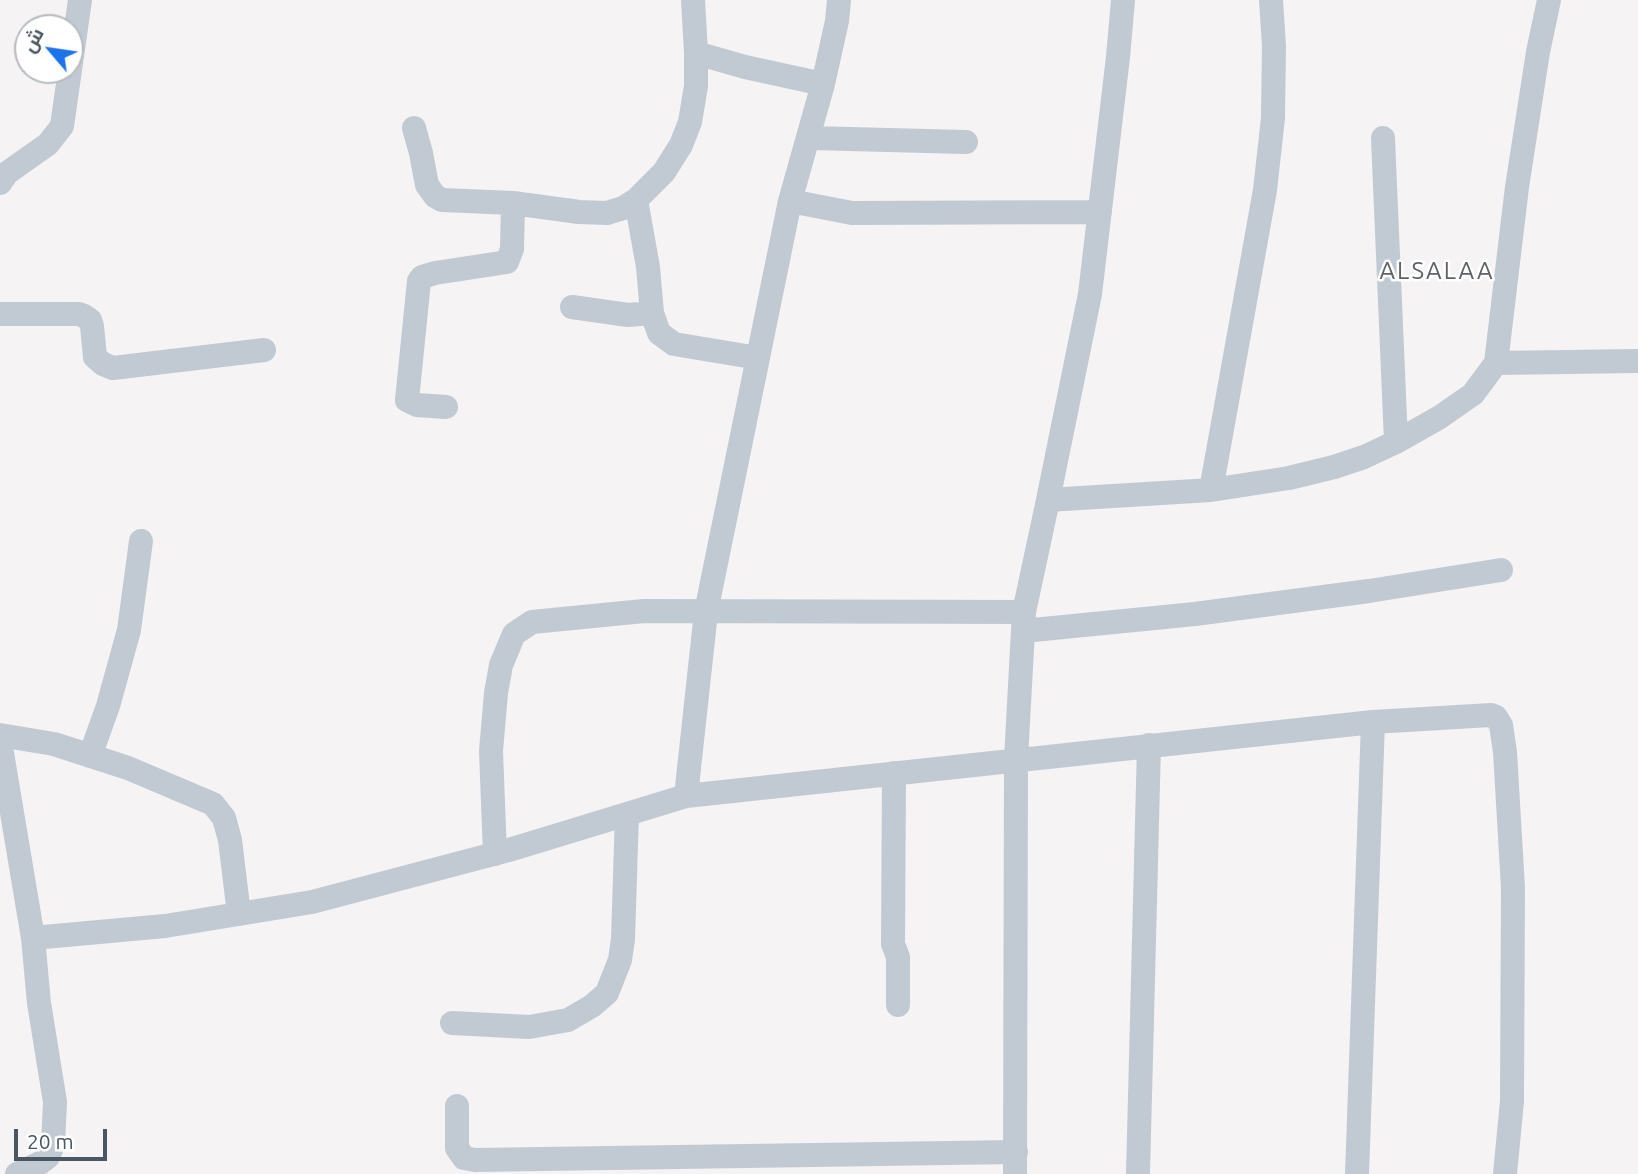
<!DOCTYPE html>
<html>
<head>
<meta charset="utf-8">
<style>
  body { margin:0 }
  #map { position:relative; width:1638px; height:1174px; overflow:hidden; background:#f5f3f3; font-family:Ubuntu,Cairo,sans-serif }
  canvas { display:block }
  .north { position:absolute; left:14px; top:14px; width:70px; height:70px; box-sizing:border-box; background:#fff; border:2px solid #b7bbc0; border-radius:50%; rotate:299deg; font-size:19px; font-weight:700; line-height:28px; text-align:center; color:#4a5661 }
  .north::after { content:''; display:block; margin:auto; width:24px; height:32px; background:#1a73e8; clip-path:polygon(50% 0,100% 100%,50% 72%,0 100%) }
  .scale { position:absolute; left:14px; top:1129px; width:93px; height:32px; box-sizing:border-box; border:4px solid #4a5661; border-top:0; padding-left:9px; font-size:21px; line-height:24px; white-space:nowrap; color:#4a5661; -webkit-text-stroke:5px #fff; paint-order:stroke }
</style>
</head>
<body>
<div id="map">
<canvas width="1638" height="1174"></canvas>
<div class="north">ش</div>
<div class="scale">20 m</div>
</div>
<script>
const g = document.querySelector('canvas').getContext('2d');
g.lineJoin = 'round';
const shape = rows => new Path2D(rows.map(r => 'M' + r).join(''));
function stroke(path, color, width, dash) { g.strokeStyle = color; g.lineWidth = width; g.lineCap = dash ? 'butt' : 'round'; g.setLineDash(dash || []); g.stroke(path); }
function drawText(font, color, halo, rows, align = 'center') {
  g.font = font + ' Ubuntu,sans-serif'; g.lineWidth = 5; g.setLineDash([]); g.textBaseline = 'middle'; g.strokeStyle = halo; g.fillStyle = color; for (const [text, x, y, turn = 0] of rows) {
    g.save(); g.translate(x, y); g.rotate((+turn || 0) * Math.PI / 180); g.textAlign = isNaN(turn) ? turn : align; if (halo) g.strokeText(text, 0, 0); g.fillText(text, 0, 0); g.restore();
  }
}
stroke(shape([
  [693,0,696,53,745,67,823,84],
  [1549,0,1538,52,1517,187,1496,363,1638,361],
  [414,128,421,153,427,185,435,196,442,200,513,203,579,212,607,213,623,208,636,200,664,172,681,145,690,122,696,86,696,53],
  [810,138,966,142],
  [1383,138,1396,442],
  [0,183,7,173,48,144,62,126,80,0],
  [790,201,852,213,1100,212],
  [572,307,628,315,652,313,648,267,636,200],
  [652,313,659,333,674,344,758,358],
  [0,314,79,314,84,316,90,320,92,326,95,357,103,364,113,368,264,350],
  [446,407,417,405,407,400,419,281,422,277,435,273,507,262,512,249,513,203],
  [1211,490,1265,190,1273,118,1274,46,1271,0],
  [1048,500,1090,294,1118,57,1123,0],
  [1023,631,1195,614,1369,591,1501,570],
  [0,735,54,744,128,768,213,804,224,818,230,840,239,914],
  [0,741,33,938,165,926,312,902,509,850,686,796,1373,722],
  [90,756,108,706,129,630,141,541],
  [894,773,893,944,898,957,898,1005],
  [686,796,706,612,790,201,823,84,837,21,839,0],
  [495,854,491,751,496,693,501,665,514,634,532,622,644,611,1024,612],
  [452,1023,529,1027,568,1020,592,1006,607,993,620,960,623,939,627,814],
  [457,1106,457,1148,464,1158,475,1160,1016,1152],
  [17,1174,40,1163,48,1157,53,1145,55,1102,39,1003,33,938],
  [1015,1174,1016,759,1024,612,1048,500,1211,490,1289,478,1334,467,1364,457,1396,442,1440,417,1473,394,1496,363],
  [1138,1174,1149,745],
  [1357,1174,1373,722,1491,715,1496,717,1501,725,1505,752,1513,888,1512,1101,1505,1174]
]), '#c1cad2', 24);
g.letterSpacing = '2px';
drawText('24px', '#5f6368', '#fff', [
  ["ALSALAA",1437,271]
]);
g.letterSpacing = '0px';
</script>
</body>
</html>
